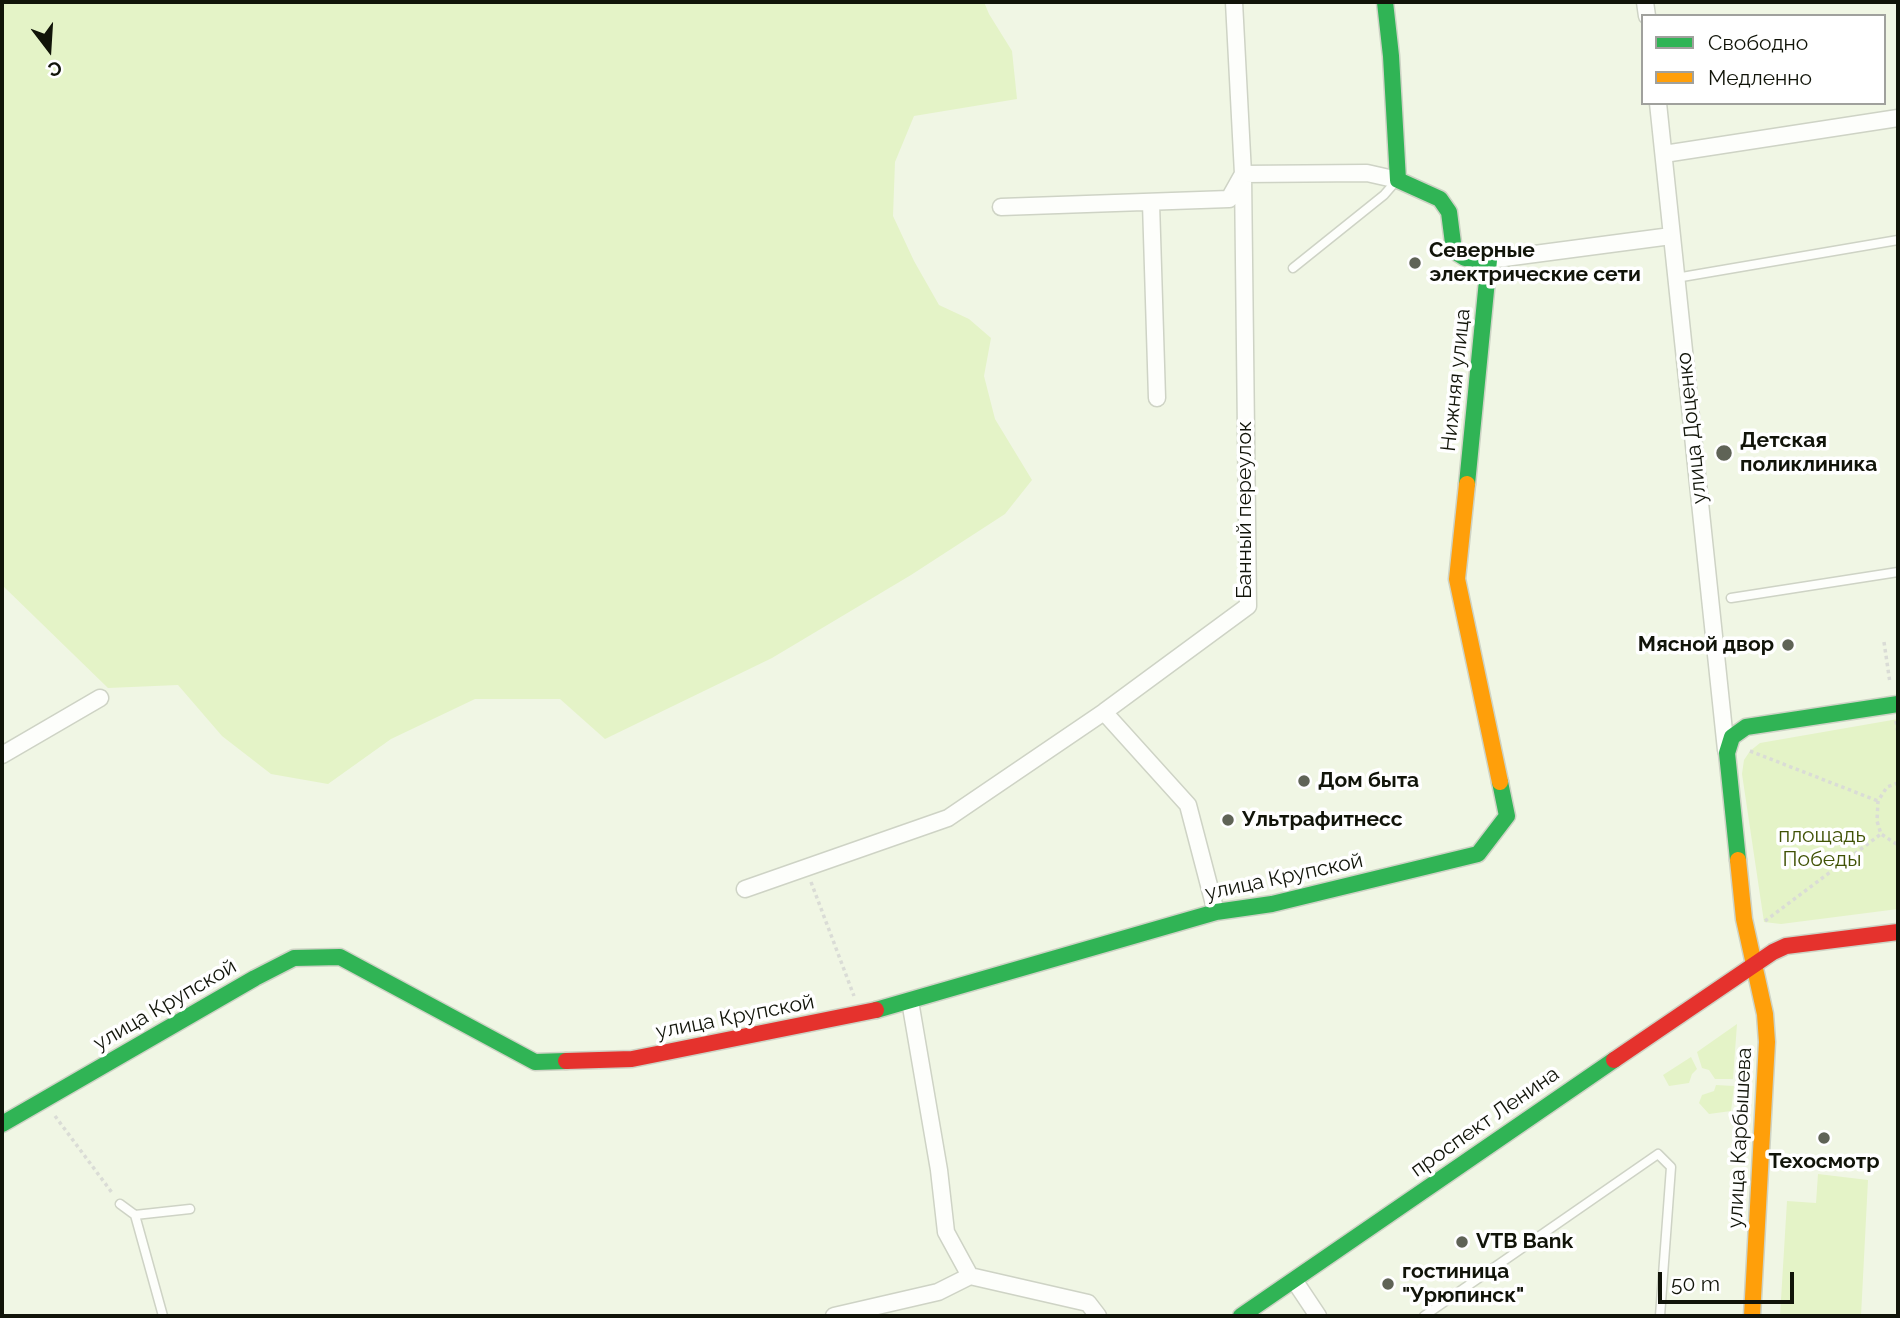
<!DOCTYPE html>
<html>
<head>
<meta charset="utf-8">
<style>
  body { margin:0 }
  #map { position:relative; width:1900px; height:1318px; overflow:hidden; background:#f0f6e4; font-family:Raleway,sans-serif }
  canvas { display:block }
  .frame { position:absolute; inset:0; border:4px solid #111409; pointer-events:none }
  .legend { position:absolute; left:1641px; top:14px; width:245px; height:91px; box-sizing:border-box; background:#fff; border:2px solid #a0a19d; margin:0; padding:9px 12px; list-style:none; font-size:21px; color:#111409 }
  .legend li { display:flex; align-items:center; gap:14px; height:35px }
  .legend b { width:35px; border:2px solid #a0a19d }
  .north { position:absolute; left:14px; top:14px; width:70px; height:70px; -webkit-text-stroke:5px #fff; paint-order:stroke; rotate:163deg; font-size:19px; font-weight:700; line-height:28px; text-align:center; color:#111409 }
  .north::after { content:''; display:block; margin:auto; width:24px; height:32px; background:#111409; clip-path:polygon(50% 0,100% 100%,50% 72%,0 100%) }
  .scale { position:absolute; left:1658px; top:1272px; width:136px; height:32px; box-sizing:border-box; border:4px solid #111409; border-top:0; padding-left:9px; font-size:21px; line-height:24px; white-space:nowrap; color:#111409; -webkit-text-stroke:5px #fff; paint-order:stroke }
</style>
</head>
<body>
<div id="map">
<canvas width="1900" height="1318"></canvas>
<div class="frame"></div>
<ul class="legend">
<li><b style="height:9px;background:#30b455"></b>Свободно</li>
<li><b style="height:9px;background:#ff9f0a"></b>Медленно</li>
</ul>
<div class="north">С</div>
<div class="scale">50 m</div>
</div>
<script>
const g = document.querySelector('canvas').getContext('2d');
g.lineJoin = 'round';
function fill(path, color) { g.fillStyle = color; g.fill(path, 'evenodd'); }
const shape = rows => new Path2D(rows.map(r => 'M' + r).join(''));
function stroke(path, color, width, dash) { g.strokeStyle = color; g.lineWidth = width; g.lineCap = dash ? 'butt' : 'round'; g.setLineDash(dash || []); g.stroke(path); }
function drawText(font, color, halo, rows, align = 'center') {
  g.font = font + ' Raleway,sans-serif'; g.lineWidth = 7; g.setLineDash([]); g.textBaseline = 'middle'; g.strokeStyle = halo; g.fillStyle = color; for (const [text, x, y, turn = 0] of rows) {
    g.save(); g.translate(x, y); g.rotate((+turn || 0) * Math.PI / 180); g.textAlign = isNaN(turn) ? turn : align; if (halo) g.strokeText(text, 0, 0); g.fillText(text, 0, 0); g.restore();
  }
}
fill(shape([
  [2,2,984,2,989,14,1012,51,1017,99,914,116,895,162,893,216,914,261,939,305,969,319,991,338,984,376,995,419,1032,480,1005,514,911,575,772,658,605,739,560,699,475,699,391,739,328,784,271,774,222,736,178,685,108,688,2,585],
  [1898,719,1898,909,1781,924,1764,922,1742,774,1744,760,1750,751,1760,743],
  [1737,1024,1733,1079,1715,1079,1709,1070,1702,1068,1697,1052],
  [1691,1057,1697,1069,1692,1074,1689,1083,1669,1086,1663,1075],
  [1716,1085,1734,1086,1731,1111,1709,1114,1699,1103,1702,1095,1714,1091],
  [1818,1174,1868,1180,1861,1316,1780,1316,1787,1201,1816,1203]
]), '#e4f3c7');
const lane = shape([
  [1293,268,1384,195,1397,180],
  [1676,278,1898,240],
  [1731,598,1898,572],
  [120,1204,135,1215,163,1316],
  [135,1215,190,1209],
  [1424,1316,1658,1154,1671,1167,1660,1316]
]);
const street = shape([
  [1645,2,1647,16],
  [1658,103,1726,750],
  [1664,154,1898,118],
  [1151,203,1157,398],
  [1001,207,1229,199,1243,174,1367,173,1398,180],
  [1489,260,1671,236],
  [1104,712,1188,805,1216,912],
  [2,755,100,698],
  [745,889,948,818,1104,712,1248,606,1243,174,1234,2],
  [910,1001,939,1170,946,1232,970,1276],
  [970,1276,1088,1303,1098,1316],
  [1294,1280,1318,1316],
  [834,1316,938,1292,970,1276]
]);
const fast = shape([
  [1385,2,1391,56,1398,180,1440,199,1449,212,1454,251,1465,258,1489,260,1467,484],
  [1738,860,1727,753,1732,737,1746,727,1898,704],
  [876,1010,1216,912,1272,904,1478,854,1507,816,1500,782],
  [2,1124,255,978,294,958,340,957,535,1062,566,1061],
  [1241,1316,1614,1060]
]);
const slow = shape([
  [1467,484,1457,579,1500,782],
  [1738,860,1744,919,1765,1014,1767,1042,1752,1316]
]);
const jam = shape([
  [1614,1060,1773,952,1786,946,1898,932],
  [566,1061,632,1059,876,1010]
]);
stroke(lane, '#ced3c5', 11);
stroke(street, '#ced3c5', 19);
stroke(fast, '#ced3c5', 19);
stroke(slow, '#ced3c5', 19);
stroke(jam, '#ced3c5', 19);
stroke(shape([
  [1884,642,1890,683],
  [1896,721,1898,733],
  [1750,751,1878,801],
  [1898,783,1887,787,1878,801,1877,821,1881,834,1898,845],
  [811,882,854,996],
  [1765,921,1881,834],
  [55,1116,113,1194]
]), '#dadcd6', 3.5, [3.5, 3.5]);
stroke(lane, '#fdfefb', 8);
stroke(street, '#fdfefb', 16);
stroke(fast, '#30b455', 16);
stroke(slow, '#ff9f0a', 16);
stroke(jam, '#e5322d', 16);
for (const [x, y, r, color] of [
  [1415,263,7,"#5f6356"],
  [1724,453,9,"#5f6356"],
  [1788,645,7,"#5f6356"],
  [1304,781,7,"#5f6356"],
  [1228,820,7,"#5f6356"],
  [1824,1138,7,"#5f6356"],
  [1462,1242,7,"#5f6356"],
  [1388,1284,7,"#5f6356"]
]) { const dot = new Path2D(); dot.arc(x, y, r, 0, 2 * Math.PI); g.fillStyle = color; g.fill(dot); stroke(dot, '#fff', 2.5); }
drawText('bold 21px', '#111409', '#fff', [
  ["Северные",1429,251],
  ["электрические сети",1429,275],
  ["Детская",1740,441],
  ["поликлиника",1740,465],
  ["Мясной двор",1774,645,"right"],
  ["Дом быта",1318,781],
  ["Ультрафитнесс",1242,820],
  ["Техосмотр",1824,1162,"center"],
  ["VTB Bank",1476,1242],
  ["гостиница",1402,1272],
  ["\"Урюпинск\"",1402,1296]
], 'left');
drawText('21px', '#111409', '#fff', [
  ["Нижняя улица",1456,380,-84],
  ["улица Доценко",1692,428,-96],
  ["Банный переулок",1245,510,-90],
  ["улица Крупской",1284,877,-12],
  ["улица Крупской",165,1005,-30],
  ["улица Крупской",735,1017,-11],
  ["проспект Ленина",1485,1122,-35],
  ["улица Карбышева",1740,1138,-87]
]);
drawText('21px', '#405205', '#fff', [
  ["площадь",1822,836],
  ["Победы",1822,860]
]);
</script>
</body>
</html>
